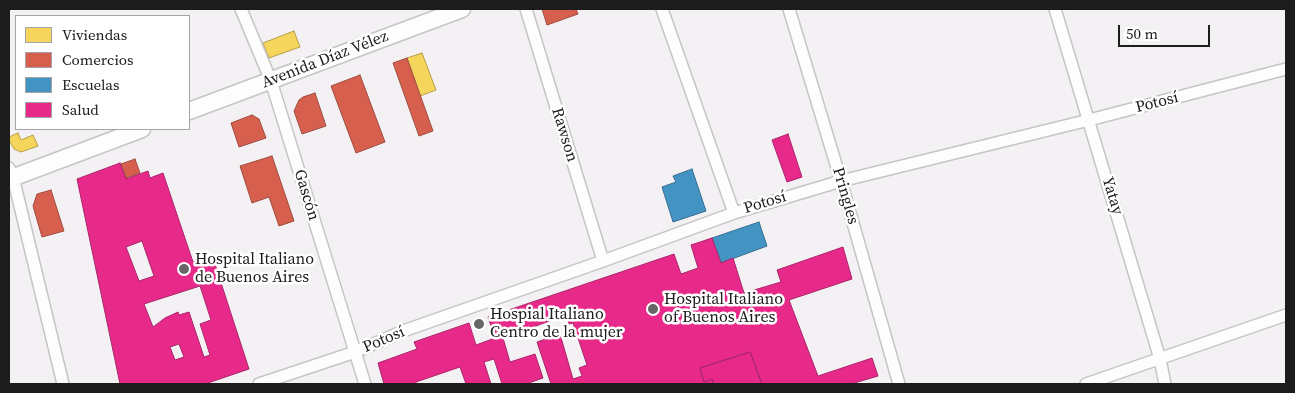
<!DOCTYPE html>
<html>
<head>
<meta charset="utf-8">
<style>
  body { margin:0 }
  #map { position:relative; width:1295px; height:393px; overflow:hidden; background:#f4f1f4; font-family:"Source Serif 4",serif }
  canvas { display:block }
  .frame { position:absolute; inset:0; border:10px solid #1d1c1d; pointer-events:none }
  .legend { position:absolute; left:15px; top:15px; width:175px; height:115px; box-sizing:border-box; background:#fff; border:1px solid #a5a4a5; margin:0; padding:6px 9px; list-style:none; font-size:15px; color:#1d1c1d }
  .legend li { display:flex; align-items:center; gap:10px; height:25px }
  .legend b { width:25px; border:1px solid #a5a4a5 }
  .scale { position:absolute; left:1118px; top:25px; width:92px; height:22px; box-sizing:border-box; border:2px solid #1d1c1d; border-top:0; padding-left:6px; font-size:15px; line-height:18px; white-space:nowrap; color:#1d1c1d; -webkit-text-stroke:4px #fff; paint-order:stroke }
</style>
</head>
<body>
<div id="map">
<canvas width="1295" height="393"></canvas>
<div class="frame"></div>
<ul class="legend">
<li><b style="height:14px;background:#f6d55c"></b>Viviendas</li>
<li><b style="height:14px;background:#d6604d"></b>Comercios</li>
<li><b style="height:14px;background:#4393c3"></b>Escuelas</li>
<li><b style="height:14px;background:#e7298a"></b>Salud</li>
</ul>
<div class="scale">50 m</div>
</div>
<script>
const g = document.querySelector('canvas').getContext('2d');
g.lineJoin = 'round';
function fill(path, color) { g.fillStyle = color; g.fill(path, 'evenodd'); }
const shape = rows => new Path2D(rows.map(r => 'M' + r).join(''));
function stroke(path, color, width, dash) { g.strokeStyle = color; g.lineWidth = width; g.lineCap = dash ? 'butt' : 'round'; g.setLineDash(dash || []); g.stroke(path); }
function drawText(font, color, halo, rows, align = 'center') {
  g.font = font + ' "Source Serif 4",serif'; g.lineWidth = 5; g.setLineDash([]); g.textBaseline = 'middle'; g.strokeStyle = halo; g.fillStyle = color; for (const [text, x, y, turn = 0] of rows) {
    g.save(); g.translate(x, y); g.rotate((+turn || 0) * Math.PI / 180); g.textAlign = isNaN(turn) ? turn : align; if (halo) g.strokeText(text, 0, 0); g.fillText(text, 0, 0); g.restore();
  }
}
const homes = shape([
  [294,31,300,47,269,58,263,43,294,31],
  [422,53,436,90,420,96,407,58,422,53],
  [18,133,21,140,33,135,38,146,21,152,14,149,9,140,9,137,18,133]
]);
fill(homes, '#f6d55c');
stroke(homes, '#b59e49', 1);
const shops = shape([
  [542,9,576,9,578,14,547,25,542,9],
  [407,58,433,131,419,136,393,63,407,58],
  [360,75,385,142,356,153,331,86,360,75],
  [315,93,326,126,302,134,294,111,299,100,303,97,315,93],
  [252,115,259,119,266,138,239,147,231,123,252,115],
  [272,156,294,221,279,226,269,197,252,203,240,166,272,156],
  [135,159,140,173,126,178,121,164,135,159],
  [51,190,64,231,42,237,33,206,37,194,51,190]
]);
fill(shops, '#d6604d');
stroke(shops, '#9e4c3f', 1);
const schools = shape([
  [692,169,706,211,673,222,662,187,676,182,673,176,692,169],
  [759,222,767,246,721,263,712,238,759,222]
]);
fill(schools, '#4393c3');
stroke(schools, '#386f91', 1);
const health = shape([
  [788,134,802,177,787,182,772,140,788,134],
  [120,163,126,179,148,171,150,178,163,173,193,262,212,255,249,369,205,384,120,384,77,179,120,163],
  [142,241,154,276,139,281,126,247,142,241],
  [200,286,211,320,200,324,210,355,204,357,189,312,179,315,178,312,165,318,153,327,144,304,200,286],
  [179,344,184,357,175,360,170,347,179,344],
  [712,238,721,263,733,258,744,293,781,282,777,270,843,247,852,279,789,300,818,376,872,358,878,376,851,384,762,384,750,352,700,368,704,382,712,379,714,384,551,384,537,342,560,334,573,379,582,376,579,368,587,365,573,323,569,324,566,315,503,338,510,362,535,354,543,378,526,384,502,384,494,359,484,362,491,384,466,384,460,367,416,382,416,384,384,384,378,363,417,349,414,342,469,323,476,345,495,338,488,317,674,254,681,274,698,268,691,245,712,238],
  [750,352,762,384,714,384,712,379,704,382,700,368,750,352]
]);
fill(health, '#e7298a');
stroke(health, '#aa2569', 1);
const street = shape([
  [241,9,271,81,365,384],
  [526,9,603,261],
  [662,9,734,213],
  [789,9,841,181,899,384],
  [1055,9,1160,359,1165,384],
  [9,168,13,177,63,384],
  [259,384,355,352,406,330,603,261,734,213,841,181,1089,120,1286,69],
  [1086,384,1286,315]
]);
const secondary = shape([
  [189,111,462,9],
  [9,179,142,129]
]);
stroke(street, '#c6c4c6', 14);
stroke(secondary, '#c6c4c6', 19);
stroke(street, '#fdfdfd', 11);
stroke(secondary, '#fdfdfd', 16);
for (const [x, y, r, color] of [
  [184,269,6,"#686768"],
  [653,309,6,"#686768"],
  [479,324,6,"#686768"]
]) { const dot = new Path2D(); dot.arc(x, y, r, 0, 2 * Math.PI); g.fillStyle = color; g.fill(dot); stroke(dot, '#fff', 2); }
drawText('16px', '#1d1c1d', '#fff', [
  ["Avenida Díaz Vélez",325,60,-21],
  ["Potosí",1157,103,-14],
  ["Rawson",564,135,73],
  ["Gascón",306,195,73],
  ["Pringles",845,196,74],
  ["Yatay",1112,196,73],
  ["Potosí",765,203,-17],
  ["Potosí",384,340,-23]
]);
drawText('16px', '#1d1c1d', '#fff', [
  ["Hospital Italiano",195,260],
  ["de Buenos Aires",195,278],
  ["Hospital Italiano",664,300],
  ["of Buenos Aires",664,318],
  ["Hospial Italiano",490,315],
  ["Centro de la mujer",490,333]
], 'left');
</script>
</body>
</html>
